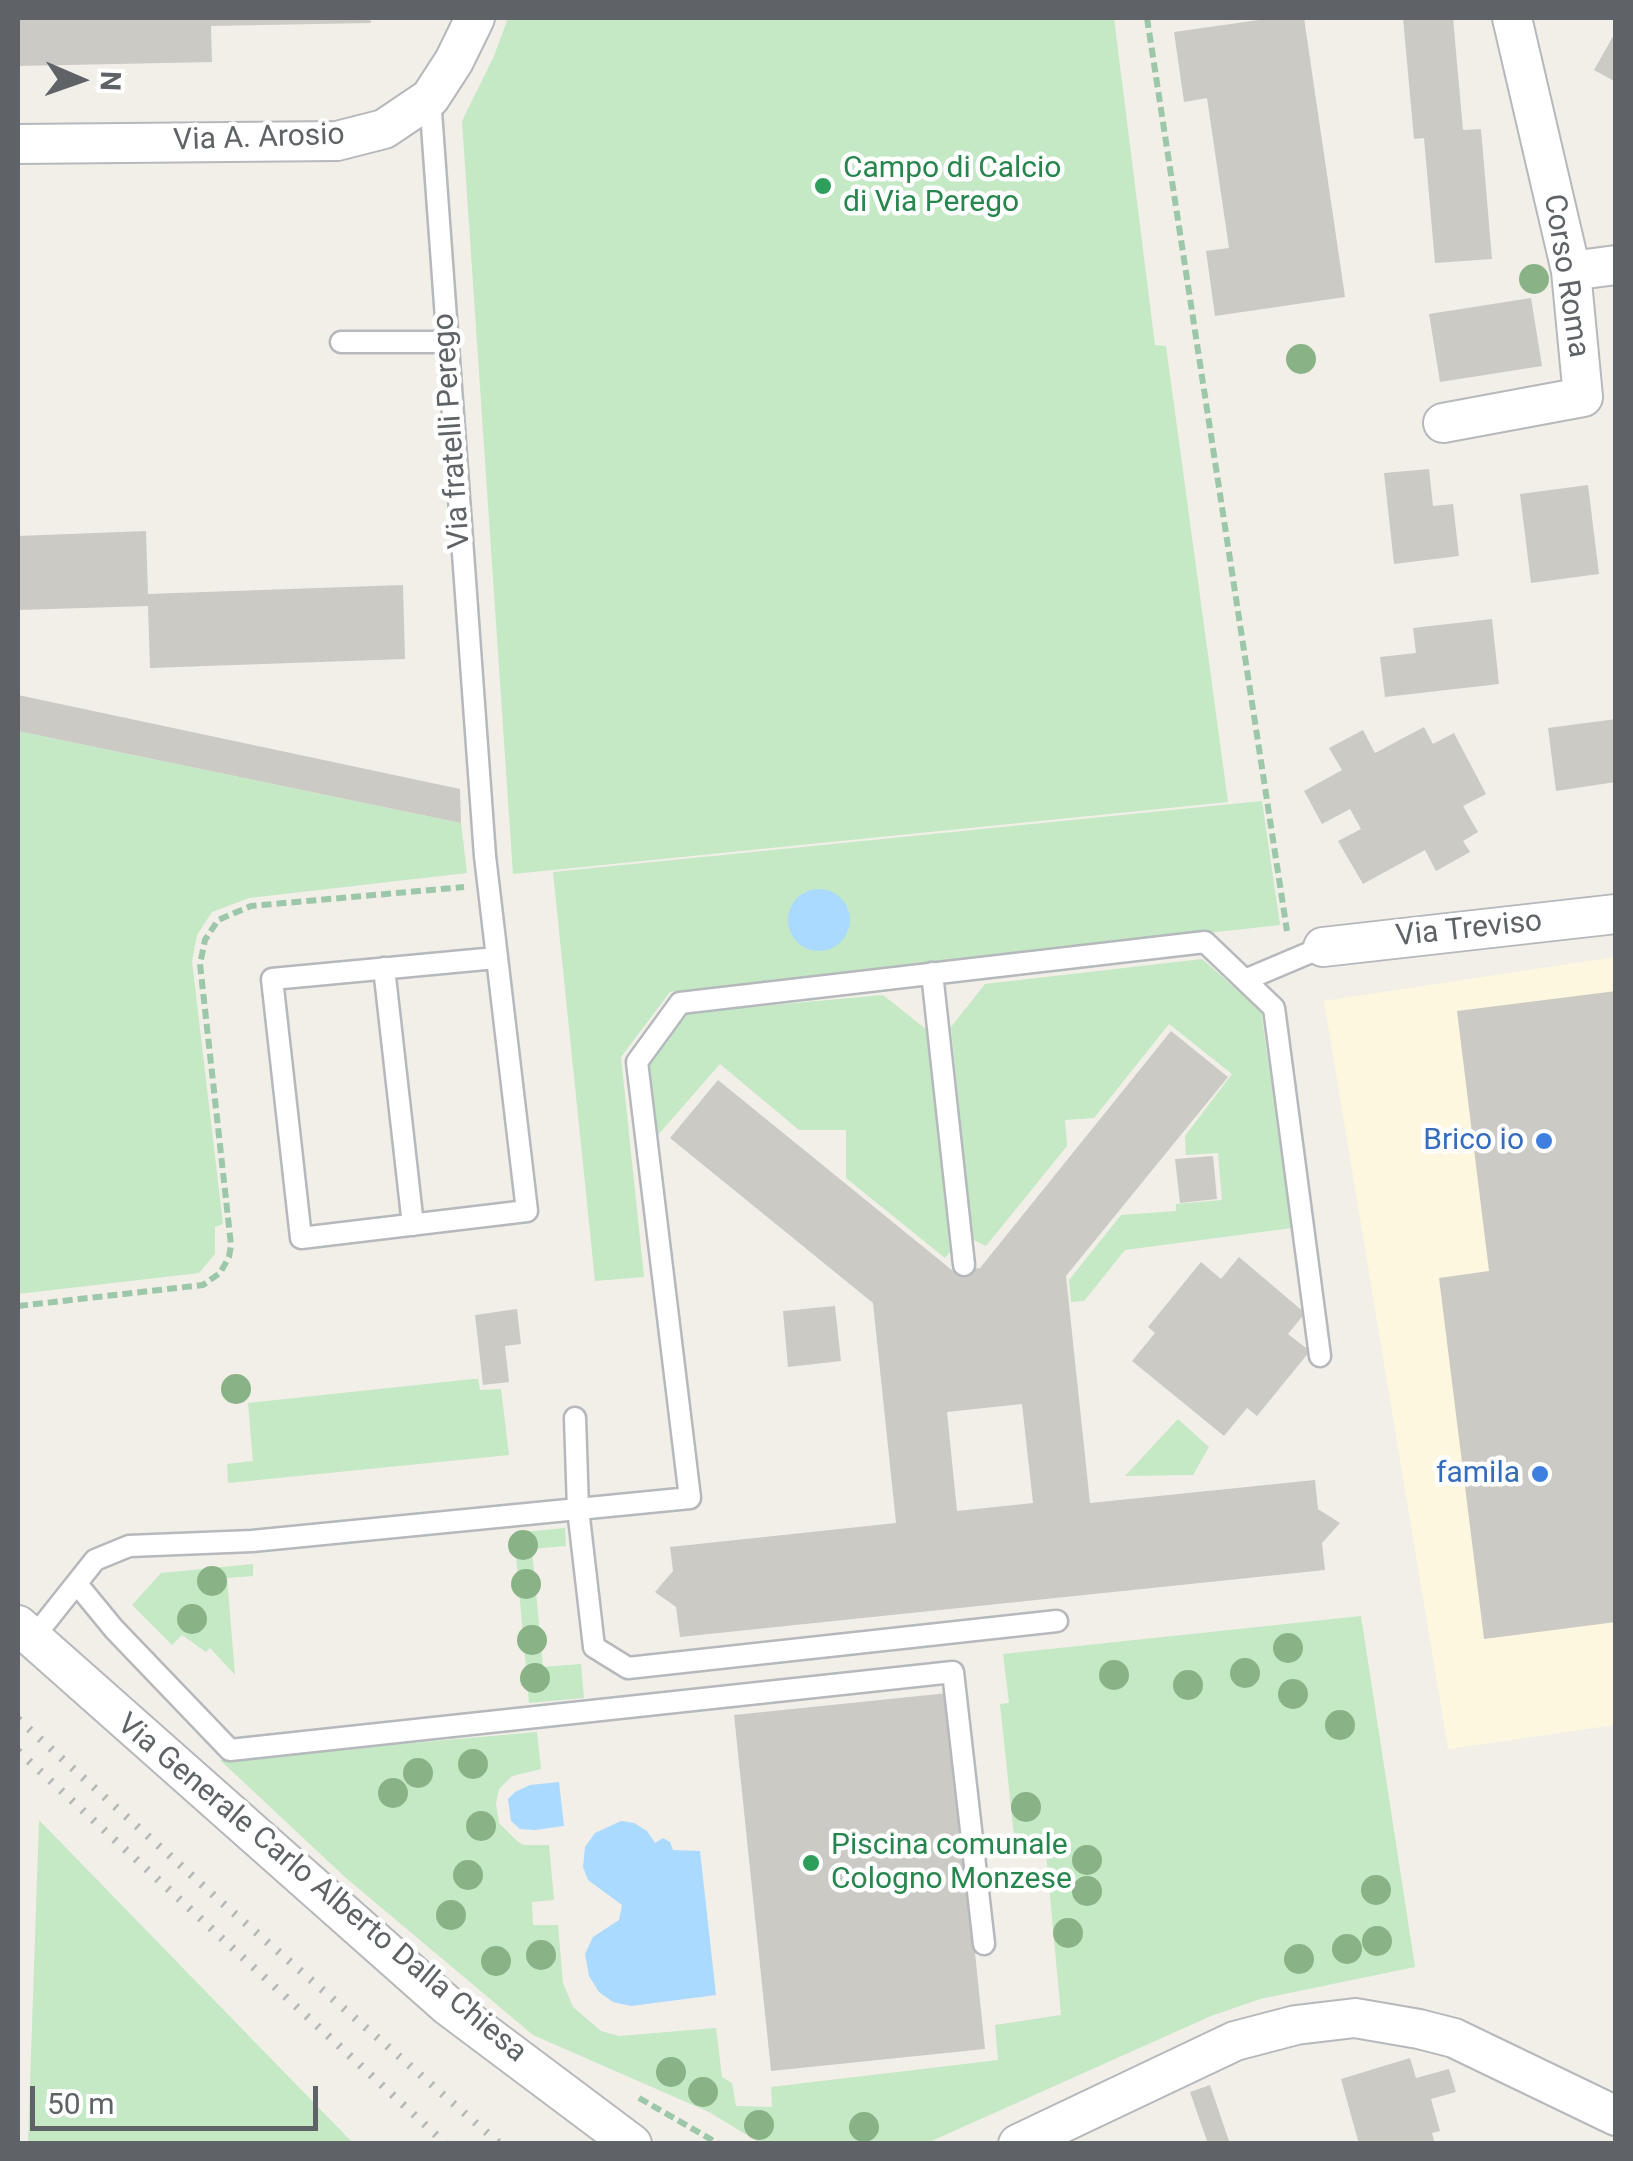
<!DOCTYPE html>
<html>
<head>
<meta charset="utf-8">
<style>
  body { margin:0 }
  #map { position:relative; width:1633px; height:2161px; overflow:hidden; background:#f1efe8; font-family:Roboto,sans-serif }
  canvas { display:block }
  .frame { position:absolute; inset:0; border:20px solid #5f6368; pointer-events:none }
  .north { position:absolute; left:30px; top:30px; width:100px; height:100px; -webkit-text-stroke:8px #fff; paint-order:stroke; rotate:92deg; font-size:28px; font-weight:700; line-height:40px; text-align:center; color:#5f6368 }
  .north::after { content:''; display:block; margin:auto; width:35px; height:45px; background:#5f6368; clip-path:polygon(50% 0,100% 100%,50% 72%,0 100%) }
  .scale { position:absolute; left:30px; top:2086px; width:288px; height:45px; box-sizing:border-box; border:5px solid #5f6368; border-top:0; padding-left:12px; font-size:30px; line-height:35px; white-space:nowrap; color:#5f6368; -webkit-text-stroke:8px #fff; paint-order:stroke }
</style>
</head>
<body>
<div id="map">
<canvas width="1633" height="2161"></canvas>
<div class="frame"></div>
<div class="north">N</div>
<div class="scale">50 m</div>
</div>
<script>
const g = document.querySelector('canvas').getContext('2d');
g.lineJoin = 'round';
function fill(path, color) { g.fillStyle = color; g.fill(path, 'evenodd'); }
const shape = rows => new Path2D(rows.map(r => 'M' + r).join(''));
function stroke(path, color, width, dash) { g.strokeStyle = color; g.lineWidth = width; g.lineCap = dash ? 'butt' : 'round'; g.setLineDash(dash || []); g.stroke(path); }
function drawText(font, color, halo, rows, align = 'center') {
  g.font = font + ' Roboto,sans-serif'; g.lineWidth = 9; g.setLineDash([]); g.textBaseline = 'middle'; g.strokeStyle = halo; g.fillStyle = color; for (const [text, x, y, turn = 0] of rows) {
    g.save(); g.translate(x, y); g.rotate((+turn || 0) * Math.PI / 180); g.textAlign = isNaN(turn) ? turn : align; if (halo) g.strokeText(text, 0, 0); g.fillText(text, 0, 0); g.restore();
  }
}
fill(shape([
  [1615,957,1615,1725,1448,1749,1324,1001]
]), '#fef7e0');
fill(shape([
  [508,18,1114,18,1155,345,1166,346,1228,802,513,874,462,121,494,56],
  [18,731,461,823,467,873,249,898,212,912,197,935,192,961,223,1224,215,1227,215,1254,199,1273,18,1294],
  [1262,801,1280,925,670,992,621,1057,644,1277,595,1281,553,872],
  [1202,959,1261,1011,1292,1228,1125,1250,1084,1301,1071,1302,1069,1280,1121,1215,1176,1211,1176,1204,1222,1200,1218,1153,1186,1155,1185,1136,1232,1074,1169,1024,1094,1118,1065,1120,1067,1146,986,1246,972,1239,951,1027,985,984],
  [883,995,927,1030,950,1252,945,1258,846,1178,846,1130,799,1130,720,1064,657,1136,649,1062,686,1013],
  [473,1379,478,1379,480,1390,501,1389,509,1455,228,1483,227,1464,253,1461,248,1403],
  [1178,1419,1209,1447,1193,1475,1125,1476],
  [565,1528,566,1546,532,1549,543,1667,581,1664,584,1698,529,1703,514,1533],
  [253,1564,253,1576,227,1578,235,1675,210,1648,206,1652,182,1635,172,1645,132,1605,161,1573],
  [1361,1616,1415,1967,1260,1999,1211,2016,927,2143,760,2143,709,2112,533,2035,346,1878,220,1760,537,1732,541,1769,512,1776,499,1789,496,1804,499,1823,516,1840,523,1845,549,1845,554,1900,532,1902,533,1925,558,1925,563,1983,573,2007,601,2031,619,2036,716,2028,722,2077,732,2083,736,2106,772,2107,771,2087,998,2060,995,2025,1061,2015,1046,1853,1016,1855,1000,1704,1009,1703,1003,1654],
  [39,1820,353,2143,28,2143]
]), '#c5e8c5');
fill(shape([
  '788 920a31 31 0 1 1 62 0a31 31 0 1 1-62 0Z',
  [559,1782,564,1826,535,1830,520,1829,511,1821,508,1799,515,1792,530,1785],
  [621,1821,634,1823,647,1831,655,1843,663,1838,670,1842,673,1850,700,1851,716,1995,631,2006,613,2002,599,1992,589,1976,585,1954,593,1937,619,1920,622,1905,588,1880,583,1867,585,1847,595,1833]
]), '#aadaff');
fill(shape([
  [18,18,370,18,371,23,211,26,212,62,18,66],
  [1273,18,1304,18,1345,297,1215,316,1206,251,1229,248,1207,98,1184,102,1174,32],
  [1403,18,1453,18,1463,130,1481,129,1492,259,1435,263,1424,138,1414,139],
  [1616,31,1616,82,1594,70],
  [1531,298,1542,366,1440,382,1429,314],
  [1429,469,1433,506,1453,504,1459,556,1394,564,1384,473],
  [1588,485,1599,574,1531,583,1520,494],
  [146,531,148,594,403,585,405,659,150,668,148,606,18,610,18,536],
  [1492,619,1499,684,1385,697,1380,657,1416,653,1413,628],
  [18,695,460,789,461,823,18,731],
  [1616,719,1616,782,1556,791,1548,728],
  [1424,727,1433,744,1454,733,1486,794,1463,806,1478,832,1463,841,1470,852,1436,871,1425,850,1363,884,1338,841,1361,829,1350,809,1322,824,1304,791,1342,770,1329,748,1363,730,1375,753],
  [1616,991,1616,1622,1484,1639,1439,1278,1489,1271,1457,1011],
  [1171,1031,1228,1077,1066,1276,1090,1503,1315,1480,1318,1509,1340,1523,1322,1543,1325,1570,680,1637,676,1607,655,1592,673,1571,670,1547,896,1523,873,1303,670,1138,718,1080,953,1271,980,1268],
  [1022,1404,1033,1503,957,1511,947,1412],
  [1213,1156,1217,1199,1180,1203,1175,1159],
  [1239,1257,1305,1313,1288,1334,1310,1351,1257,1416,1247,1408,1224,1436,1132,1361,1155,1333,1148,1327,1201,1262,1221,1279],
  [835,1306,841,1361,788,1367,783,1311],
  [517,1309,521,1344,505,1346,509,1382,483,1385,475,1315],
  [948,1693,985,2049,771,2071,734,1715],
  [1410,2058,1416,2078,1449,2069,1456,2092,1431,2099,1440,2131,1432,2133,1435,2144,1359,2144,1341,2079],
  [1210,2085,1230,2144,1208,2144,1190,2092]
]), '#cccac5');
const service = shape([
  [430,98,485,856,527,1211,301,1238,272,979,496,958],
  [341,342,447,342],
  [384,968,413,1225],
  [932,973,964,1265],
  [1245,980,1323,947],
  [575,1418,578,1509,594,1647,628,1668,1057,1621],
  [77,1584,114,1629,230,1750,953,1672,984,1944],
  [33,1638,95,1560,129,1546,252,1541,690,1498,637,1062,680,1003,1205,942,1274,1008,1320,1356]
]);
const minor = shape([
  [18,144,337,141,384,129,430,98,454,61,475,18],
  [1571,271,1616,265],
  [1443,423,1583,397,1571,271,1512,18],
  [1323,947,1616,914],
  [18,1625,448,2006,632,2144],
  [1018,2144,1235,2041,1296,2025,1355,2018,1419,2029,1454,2038,1616,2116]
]);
stroke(service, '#b5b8bc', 25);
stroke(minor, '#b5b8bc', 42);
stroke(shape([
  [1147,18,1287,931],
  [18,1306,203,1285,220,1273,229,1257,231,1245,200,964,205,940,218,920,251,906,464,887],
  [639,2098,719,2144]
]), '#9cc7a9', 6, [10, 5]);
stroke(service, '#fff', 20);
stroke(minor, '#fff', 38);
stroke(shape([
  [18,1719,220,1901,500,2144],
  [18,1751,446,2144]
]), '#b6b7b8', 8, [2.5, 12]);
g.fillStyle = '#89b387';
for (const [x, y] of [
  [1534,279],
  [1301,359],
  [236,1389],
  [523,1545],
  [212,1581],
  [526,1584],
  [192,1619],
  [532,1640],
  [1288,1648],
  [1245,1673],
  [1114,1675],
  [535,1678],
  [1188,1685],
  [1293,1694],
  [1340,1725],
  [473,1764],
  [418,1773],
  [393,1793],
  [1026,1807],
  [481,1826],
  [1087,1860],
  [468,1875],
  [1376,1890],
  [1087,1891],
  [451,1915],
  [1068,1933],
  [1377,1941],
  [1347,1949],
  [541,1955],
  [1299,1959],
  [496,1961],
  [671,2072],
  [703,2092],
  [759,2125],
  [864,2127]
]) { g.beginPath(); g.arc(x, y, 15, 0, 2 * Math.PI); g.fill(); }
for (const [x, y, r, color] of [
  [823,186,10,"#2e9e5b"],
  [1544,1141,10,"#3f7fe0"],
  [1540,1474,10,"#3f7fe0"],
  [811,1863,10,"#2e9e5b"]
]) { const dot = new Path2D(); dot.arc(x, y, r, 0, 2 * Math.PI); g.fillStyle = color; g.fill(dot); stroke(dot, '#fff', 4); }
drawText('30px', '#5f6368', '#fff', [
  ["Via A. Arosio",259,139,-2],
  ["Corso Roma",1565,276,81],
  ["Via fratelli Perego",453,431,-94],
  ["Via Treviso",1469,930,-6],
  ["Via Generale Carlo Alberto Dalla Chiesa",321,1889,40]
]);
drawText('30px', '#27864d', '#fff', [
  ["Campo di Calcio",843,169],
  ["di Via Perego",843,203],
  ["Piscina comunale",831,1846],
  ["Cologno Monzese",831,1880]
], 'left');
drawText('30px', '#366cbe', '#fff', [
  ["Brico io",1524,1141],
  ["famila",1520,1474]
], 'right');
</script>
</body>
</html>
